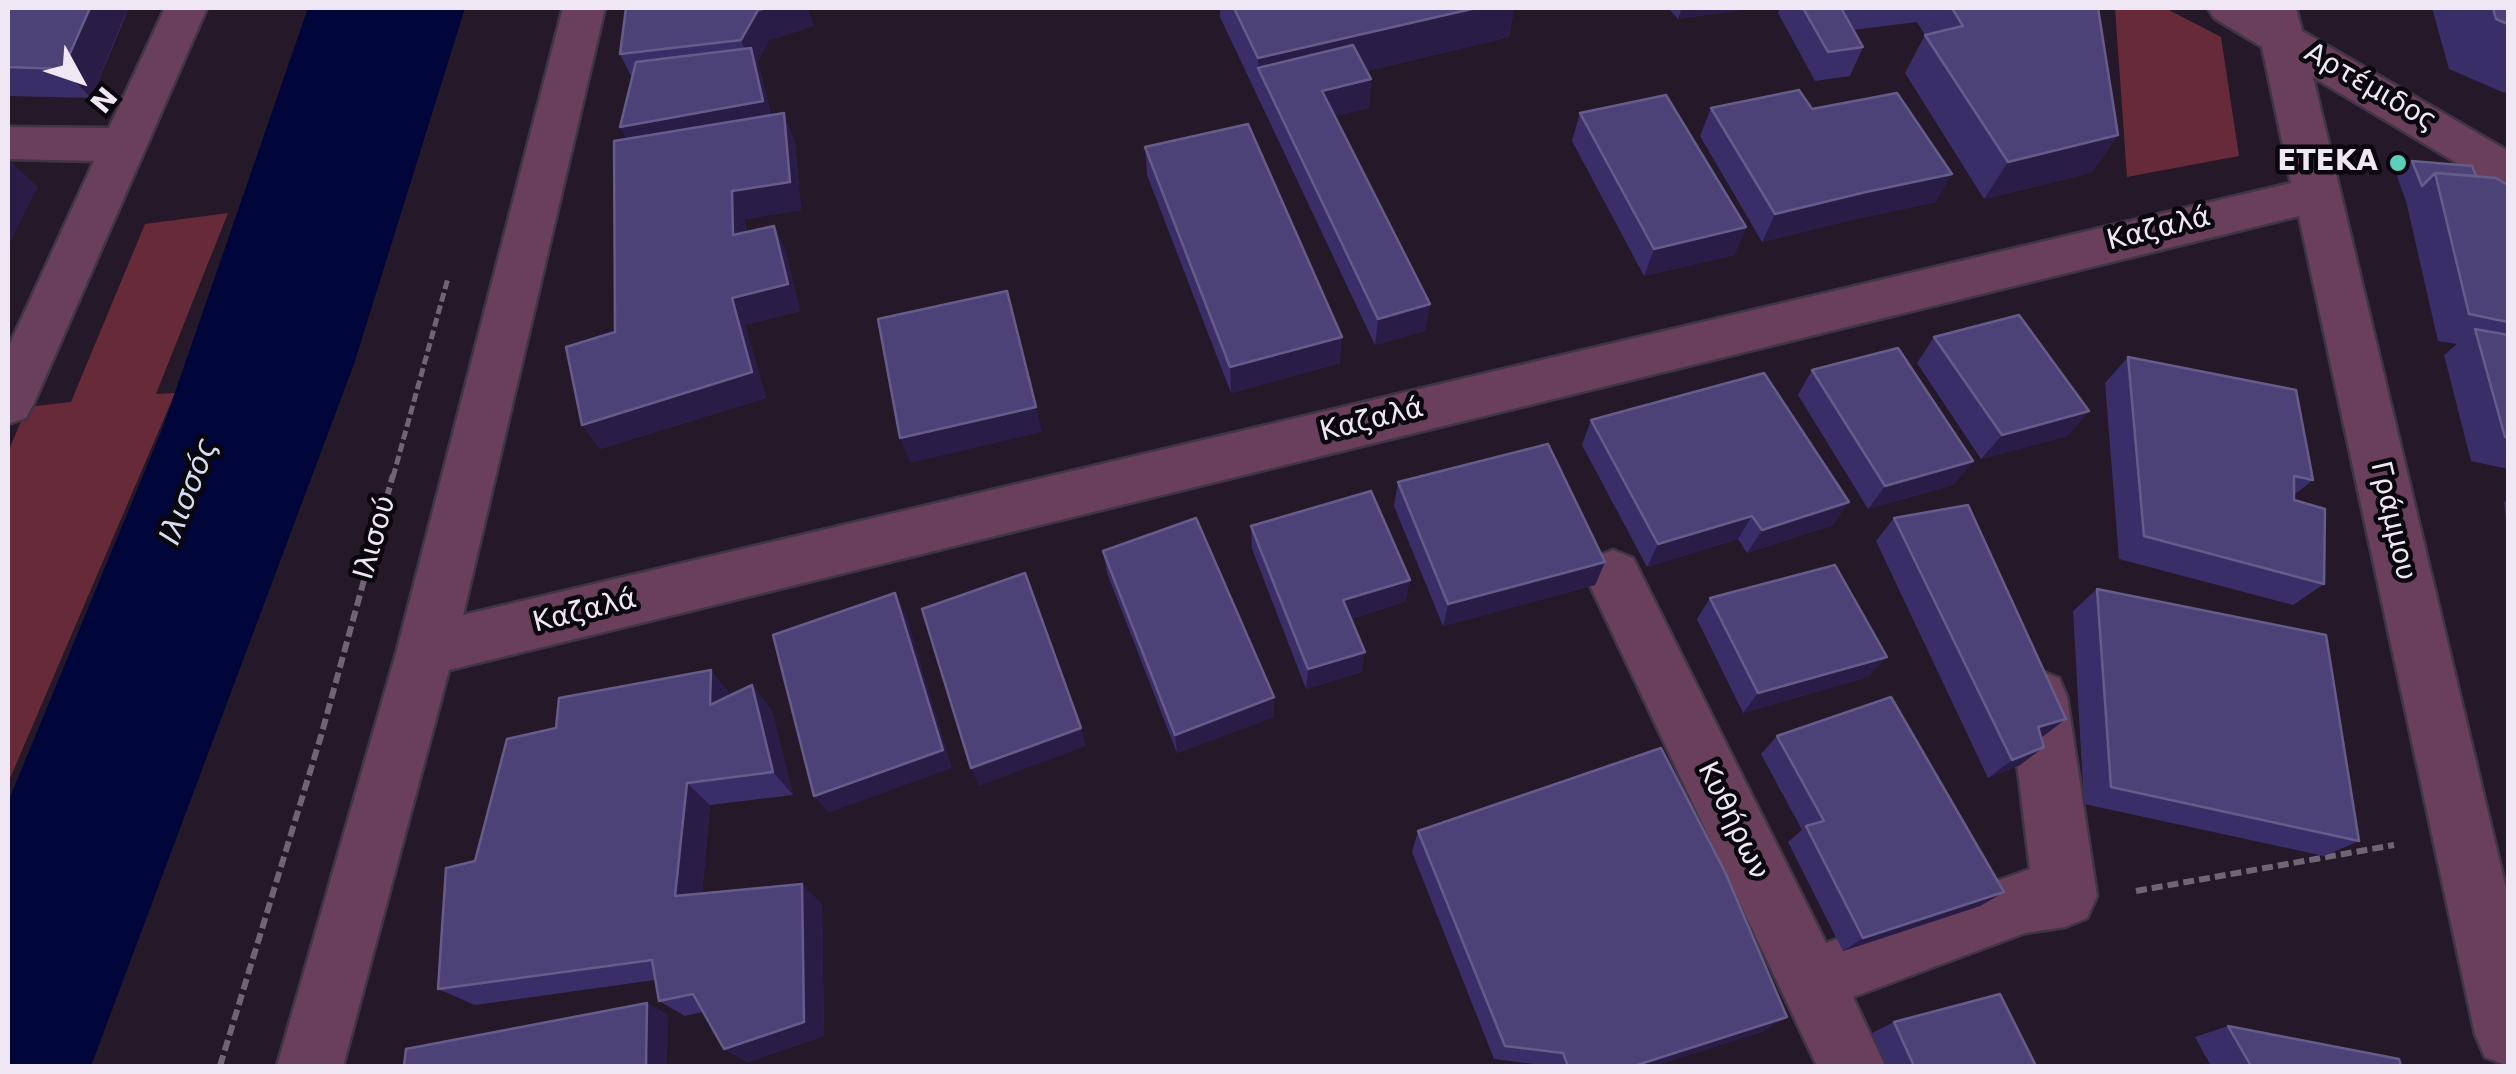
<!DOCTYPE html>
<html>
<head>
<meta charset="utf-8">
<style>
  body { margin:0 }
  #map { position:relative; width:2516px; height:1074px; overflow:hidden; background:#241829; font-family:"DejaVu Sans",sans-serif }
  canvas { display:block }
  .frame { position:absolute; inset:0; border:10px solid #efe8f4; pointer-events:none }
  .north { position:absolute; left:30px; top:30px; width:100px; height:100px; -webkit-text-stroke:8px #0a060d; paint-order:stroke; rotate:130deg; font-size:28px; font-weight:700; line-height:40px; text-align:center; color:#efe8f4 }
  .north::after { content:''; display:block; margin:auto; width:35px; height:45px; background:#efe8f4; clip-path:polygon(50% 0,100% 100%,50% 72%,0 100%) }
</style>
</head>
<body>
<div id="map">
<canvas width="2516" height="1074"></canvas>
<div class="frame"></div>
<div class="north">N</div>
</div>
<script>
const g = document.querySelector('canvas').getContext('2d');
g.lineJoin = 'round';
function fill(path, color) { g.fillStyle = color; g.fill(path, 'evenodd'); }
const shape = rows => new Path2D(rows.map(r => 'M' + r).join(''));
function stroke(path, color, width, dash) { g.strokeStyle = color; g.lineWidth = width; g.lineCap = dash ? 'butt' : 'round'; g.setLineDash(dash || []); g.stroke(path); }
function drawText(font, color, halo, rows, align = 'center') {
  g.font = font + ' "DejaVu Sans",sans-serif'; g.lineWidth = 9; g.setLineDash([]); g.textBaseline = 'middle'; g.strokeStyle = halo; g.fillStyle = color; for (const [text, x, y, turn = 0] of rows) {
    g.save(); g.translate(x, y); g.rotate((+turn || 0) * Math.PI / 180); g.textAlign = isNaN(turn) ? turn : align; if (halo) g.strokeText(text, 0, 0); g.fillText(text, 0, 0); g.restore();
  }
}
fill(shape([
  [2115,8,2165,8,2221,37,2239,156,2127,177],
  [228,213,156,394,175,393,8,783,8,452,27,407,71,402,145,224]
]), '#672a39');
fill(shape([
  [308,8,465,8,354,364,91,1066,8,1066,8,802,163,427]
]), '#00053a');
const minor = shape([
  [165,8,207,8,34,403,26,418,8,424,8,348,94,161,8,159,8,127,109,128,165,8],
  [563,8,605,8,463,615,2291,183,2262,47,2214,18,2208,8,2296,8,2302,31,2508,151,2508,189,2492,184,2313,77,2508,897,2508,1066,2485,1057,2475,1034,2299,216,449,670,343,1066,277,1066,397,650,563,8],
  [1613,550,1633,558,1826,943,2030,869,2009,697,2017,678,2038,670,2059,678,2067,697,2097,896,2087,918,2065,927,2025,933,1853,997,1885,1066,1817,1066,1585,575,1593,558,1613,550]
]);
stroke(minor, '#403545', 5);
stroke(shape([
  [393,477,448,278]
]), '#706575', 5, [9, 4]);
stroke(shape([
  [2136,891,2394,845],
  [220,1066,321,736,393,475]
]), '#706575', 6, [11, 5]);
fill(minor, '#6a3f5c');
fill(shape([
  [8,8,129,8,91,98,8,96],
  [1220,8,1514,8,1509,37,1367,71,1371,79,1369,108,1334,116,1430,304,1425,331,1375,345,1220,17],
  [1668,8,1754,8,1678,19],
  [1780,8,2098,8,2118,135,2091,173,1984,199,1905,73,1925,35,1917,22,1853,30,1863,47,1850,76,1815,81,1778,13],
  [2432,8,2508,8,2508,93,2502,92,2449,69],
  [814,26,769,40,757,62,762,77,771,115,795,142,801,210,745,219,746,233,774,226,786,253,800,311,745,325,766,398,600,449,582,425,615,332,626,139,632,78,620,54],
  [1711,108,1812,109,1936,202,1851,220,1762,242,1700,136],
  [1580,113,1746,227,1734,255,1644,276,1572,141],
  [1145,147,1340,363,1231,393,1147,175],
  [2412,161,2508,185,2508,469,2471,461,2444,355,2457,344,2438,341,2406,201,2397,176],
  [1934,337,2089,411,2067,436,1981,459,1917,363],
  [2128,357,2313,480,2294,495,2294,500,2324,584,2293,605,2119,559,2105,383],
  [1812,370,1973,461,1953,485,1868,509,1798,395],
  [1591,420,1833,525,1747,553,1738,539,1647,567,1582,445],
  [1398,482,1605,562,1595,585,1443,626,1394,506],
  [2508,500,2508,539,2504,502],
  [1894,518,2041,738,2020,765,1988,778,1876,541],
  [1251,526,1406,601,1351,619,1362,672,1306,689,1252,549],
  [1103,551,1274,697,1274,717,1177,753,1107,573],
  [2097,589,2359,841,2324,856,2084,804,2073,611],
  [1710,598,1868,677,1743,713,1697,619],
  [752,685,772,711,793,795,710,805,702,894,822,904,824,1036,748,1062,724,1049,703,1012,685,1016,659,1001,655,980,475,1005,438,989,731,695],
  [1777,736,2004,892,1980,906,1843,951,1788,842,1802,830,1761,754],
  [1418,831,1764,1031,1654,1066,1550,1066,1494,1059,1412,852],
  [1894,1022,2036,1066,1887,1066,1872,1033],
  [2228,1026,2401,1066,2211,1066,2195,1037]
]), '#3a2e68');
fill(shape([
  [90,8,110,8,122,22,91,98,63,69],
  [110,8,129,8,122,22],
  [767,8,808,8,814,26,769,40,757,62,762,77,774,129,635,155,620,127,753,70,741,40,758,10],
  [1476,8,1514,8,1509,37,1270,94,1258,68,1258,58],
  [1682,8,1754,8,1678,19],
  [1371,79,1369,108,1320,120,1322,91],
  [784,113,795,142,801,210,745,219,746,263,733,235,732,191],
  [2118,135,2091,173,1984,199,2008,162],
  [8,159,38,187,8,246],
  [1952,174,1936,202,1851,220,1762,242,1775,214,1866,192],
  [774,226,786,253,800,311,745,325,766,398,600,449,582,425,732,298],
  [1746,227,1734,255,1644,276,1654,249],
  [1430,304,1425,331,1375,345,1378,319],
  [1342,337,1340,363,1231,393,1230,367],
  [1036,407,1042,432,910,463,900,438],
  [2089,411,2067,436,1981,459,2002,435],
  [1973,461,1953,485,1868,509,1885,486],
  [1849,502,1833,525,1747,553,1762,530],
  [1752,516,1738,539,1647,567,1658,544],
  [1605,562,1595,585,1443,626,1448,604],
  [1410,580,1406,601,1341,622,1343,600],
  [895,593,906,615,952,768,828,813,814,796],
  [1365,652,1362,672,1306,689,1308,669],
  [1887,657,1868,677,1743,713,1758,693],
  [711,670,732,696,710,705],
  [752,685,772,711,793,795,773,772],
  [1274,697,1274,717,1177,753,1175,735],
  [2066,719,2041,738,2038,727],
  [1081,728,1086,746,979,786,971,768],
  [2044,747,2020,765,1988,778,2012,760],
  [687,783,710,805,700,915,675,896],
  [802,884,822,904,824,1036,748,1062,724,1049],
  [2004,892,1980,906,1843,951,1863,938],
  [647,1003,668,1014,667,1066,646,1066],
  [1787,1017,1764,1031,1654,1066,1634,1066]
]), '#291d48');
const building = shape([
  [8,8,90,8,63,69,8,67,8,8],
  [626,8,767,8,758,10,741,40,620,54,626,8],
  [1234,8,1476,8,1258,58,1234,8],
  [1803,8,1841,8,1863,47,1828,52,1803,8],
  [1952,8,2098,8,2118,135,2008,162,1925,35,1963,26,1952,8],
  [2493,8,2508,8,2508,24,2496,19,2493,8],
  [1353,45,1371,79,1322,91,1430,304,1378,319,1258,68,1353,45],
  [751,48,763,101,620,127,636,62,751,48],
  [1799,90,1812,109,1897,93,1952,174,1866,192,1775,214,1711,108,1799,90],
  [1666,95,1746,227,1654,249,1580,113,1666,95],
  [784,113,790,182,732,191,733,235,774,226,788,284,732,298,752,372,582,425,566,347,615,332,614,141,784,113],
  [1248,124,1342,337,1230,367,1145,147,1248,124],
  [2412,161,2472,166,2476,176,2435,173,2422,186,2412,161],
  [2435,173,2496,178,2508,185,2508,322,2469,314,2435,173],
  [1007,291,1036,407,900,438,878,319,1007,291],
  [2019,315,2089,411,2002,435,1934,337,2019,315],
  [2475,329,2508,335,2508,437,2505,437,2475,329],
  [1898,348,1973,461,1885,486,1812,370,1898,348],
  [2128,357,2296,390,2313,480,2294,476,2294,500,2325,509,2324,584,2144,536,2128,357],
  [1764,373,1849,502,1762,530,1752,516,1658,544,1591,420,1764,373],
  [1548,444,1605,562,1448,604,1398,482,1548,444],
  [1371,491,1410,580,1343,600,1365,652,1308,669,1251,526,1371,491],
  [1968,505,2066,719,2038,727,2044,747,2012,760,1894,518,1968,505],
  [1196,518,1274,697,1175,735,1103,551,1196,518],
  [1835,565,1887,657,1758,693,1710,598,1835,565],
  [1025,573,1081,728,971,768,922,609,1025,573],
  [2097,589,2326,635,2359,841,2111,787,2097,589],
  [895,593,943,750,814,796,773,635,895,593],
  [711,670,710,705,752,685,773,772,687,783,675,896,802,884,804,1022,724,1049,693,994,659,1001,652,960,438,989,446,868,475,861,507,739,556,728,559,698,711,670],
  [1891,697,2004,892,1863,938,1806,826,1824,821,1777,736,1891,697],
  [1661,748,1725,872,1787,1017,1634,1066,1568,1066,1563,1053,1505,1046,1418,831,1661,748],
  [2000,994,2036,1066,1914,1066,1894,1022,2000,994],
  [647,1003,646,1066,404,1066,406,1049,647,1003],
  [2228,1026,2399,1059,2401,1066,2251,1066,2228,1026]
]);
fill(building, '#4d4277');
stroke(building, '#665c8a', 2.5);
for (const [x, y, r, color] of [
  [2398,163,10,"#5ccebb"]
]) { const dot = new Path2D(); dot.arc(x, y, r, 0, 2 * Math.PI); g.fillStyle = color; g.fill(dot); stroke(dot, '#0a060d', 4); }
drawText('28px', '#efe8f4', '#0a060d', [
  ["Αρτέμιδος",2370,88,30],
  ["Καζαλά",2159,230,-14],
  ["Καζαλά",1372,421,-14],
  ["Γράμμου",2392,521,77],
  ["Ιλισού",376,538,-74],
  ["Καζαλά",585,612,-14],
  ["Κυθήρων",1732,821,64]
]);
drawText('bold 28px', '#efe8f4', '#0a060d', [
  ["ΕΤΕΚΑ",2378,163]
], 'right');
drawText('italic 30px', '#d3ddef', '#0a060d', [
  ["Ιλισσός",190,492,-69]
]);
</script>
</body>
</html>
